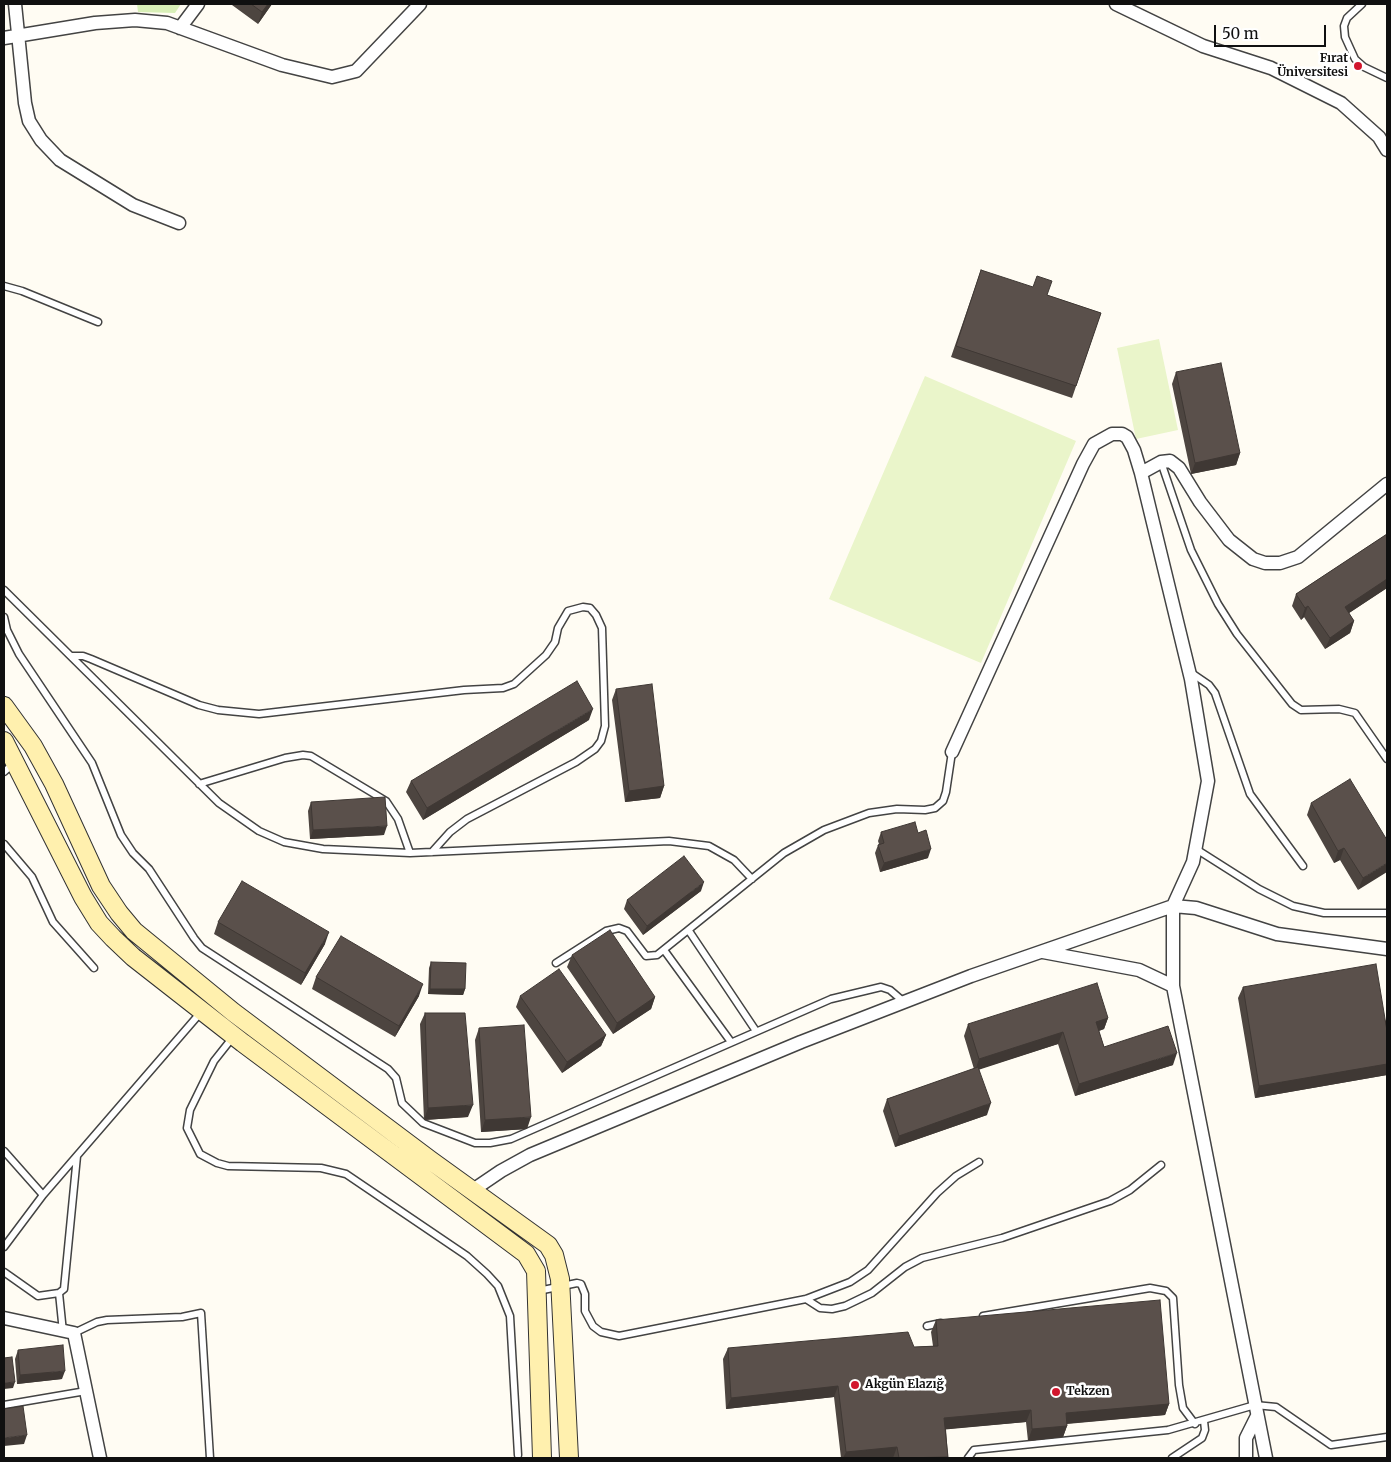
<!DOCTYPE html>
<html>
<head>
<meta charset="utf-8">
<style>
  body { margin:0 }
  #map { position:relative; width:1391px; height:1462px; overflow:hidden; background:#fffcf3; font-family:Merriweather,serif }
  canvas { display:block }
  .frame { position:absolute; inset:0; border:5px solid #101010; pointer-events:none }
  .scale { position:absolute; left:1214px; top:25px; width:112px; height:22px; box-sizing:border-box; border:2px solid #101010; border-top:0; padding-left:6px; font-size:15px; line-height:18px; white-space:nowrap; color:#101010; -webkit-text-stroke:4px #fff; paint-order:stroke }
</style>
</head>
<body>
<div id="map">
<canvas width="1391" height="1462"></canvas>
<div class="frame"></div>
<div class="scale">50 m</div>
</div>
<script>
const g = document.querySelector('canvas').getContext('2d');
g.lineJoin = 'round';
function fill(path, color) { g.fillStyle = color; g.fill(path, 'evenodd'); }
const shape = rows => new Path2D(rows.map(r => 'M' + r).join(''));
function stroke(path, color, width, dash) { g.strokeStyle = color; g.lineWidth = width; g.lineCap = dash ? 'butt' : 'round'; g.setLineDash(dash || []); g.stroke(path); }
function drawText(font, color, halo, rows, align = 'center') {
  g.font = font + ' Merriweather,serif'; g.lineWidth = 5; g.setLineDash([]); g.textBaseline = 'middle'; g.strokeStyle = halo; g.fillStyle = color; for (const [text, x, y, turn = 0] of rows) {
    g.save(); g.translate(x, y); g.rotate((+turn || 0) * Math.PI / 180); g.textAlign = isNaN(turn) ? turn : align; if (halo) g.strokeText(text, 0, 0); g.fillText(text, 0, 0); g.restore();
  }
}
fill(shape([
  [137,4,181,4,175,13,138,12]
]), '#d8efb7');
fill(shape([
  [1159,339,1178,430,1136,439,1117,348],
  [925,376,1076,441,981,663,829,599]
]), '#eaf5ca');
const service = shape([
  [1362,4,1347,18,1344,26,1345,37,1355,59,1364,67,1387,78],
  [4,286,22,291,98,322],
  [1161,462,1191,550,1218,604,1237,634,1292,704,1301,710,1339,709,1355,713,1387,759],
  [4,590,219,803,259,831,284,842,323,849,410,853,669,841,709,846,734,860,752,879],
  [4,617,7,630,19,654,92,763,121,835,133,853,149,869,194,938,202,948,388,1069,396,1078,402,1103,423,1123,475,1143,490,1143,511,1139,831,999,881,987,890,990,904,1002],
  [71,656,83,656,91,659,199,705,218,710,259,714,464,690,503,688,514,684,546,655,555,642,558,628,568,611,583,607,590,608,596,615,602,628,605,726,601,741,595,749,576,762,467,819,450,832,432,852],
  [1190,672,1209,685,1215,693,1250,794,1303,866],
  [4,772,14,763],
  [199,784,285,758,303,755,311,756,386,801,398,819,410,853],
  [4,844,32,877,53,922,94,968],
  [1196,849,1259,889,1293,906,1324,913,1387,913],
  [689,931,756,1031],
  [664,950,731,1042],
  [556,963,606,931,619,928,627,931,646,956,657,955,784,853,824,830,869,813,897,809,925,810,935,808,943,801,946,792,952,752],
  [233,1037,214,1061,190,1110,187,1128,200,1154,217,1163,228,1166,321,1168,346,1174,467,1256,487,1274,498,1286,510,1316,518,1455],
  [4,1151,43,1195],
  [4,1247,43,1195,202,1011],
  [4,1272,38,1296,59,1293,64,1289,77,1156],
  [538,1291,577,1283,581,1284,585,1294,585,1311,593,1326,601,1332,619,1336,806,1299,850,1282,868,1270,937,1193,956,1176,979,1162],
  [59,1293,63,1332],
  [806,1299,820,1308,832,1309,845,1306,872,1293,905,1267,922,1258,1002,1238,1110,1201,1130,1190,1161,1165],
  [983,1316,1150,1288,1166,1291,1173,1298,1179,1385,1183,1408,1195,1424],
  [927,1326,941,1323],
  [74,1333,97,1322,107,1320,182,1317,201,1313,210,1458],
  [4,1405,86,1391],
  [968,1458,974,1450,1168,1430,1255,1405,1276,1407,1331,1445,1387,1437],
  [1172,1458,1202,1438,1205,1430,1204,1421]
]);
const minor = shape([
  [15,4,25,103,29,121,41,140,60,160,133,205,179,223],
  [1116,4,1203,46,1271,68,1341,103,1379,137,1387,150],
  [180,28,198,4],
  [4,38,95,23,135,20,167,23,282,65,332,77,356,71,420,4],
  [1141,473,1161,462,1170,461,1179,468,1200,502,1229,540,1253,559,1265,563,1280,563,1298,557,1387,484],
  [952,752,1083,464,1094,444,1112,434,1122,434,1127,437,1134,450,1141,473,1191,679,1208,781,1193,862,1173,906,1173,986,1266,1458],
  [1043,952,1139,970,1173,986],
  [473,1190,501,1171,530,1155,801,1042,971,976,1173,906,1196,908,1277,934,1387,949],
  [4,1318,74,1333,100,1458],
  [1246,1458,1246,1438,1257,1416]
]);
const secondary = shape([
  [4,706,33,746,54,784,101,886,119,913,134,931,233,1012,430,1160,548,1245,554,1255,560,1279,569,1458],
  [4,741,83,897,99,923,113,938,133,957,243,1043,526,1254,536,1271,542,1458]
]);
stroke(service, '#434343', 9);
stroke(minor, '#434343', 15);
stroke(secondary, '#323232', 20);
stroke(service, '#fff', 6);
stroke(minor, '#fff', 12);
stroke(secondary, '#fff0ae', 18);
fill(shape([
  [232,4,272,4,258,24,232,5],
  [981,270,1047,295,1101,313,1072,398,951,357],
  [1176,372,1240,453,1236,465,1191,474,1172,384],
  [1387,534,1387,588,1349,613,1354,621,1350,633,1325,649,1304,617,1301,620,1292,606,1296,594],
  [616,689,664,786,660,798,625,802,612,700],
  [589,720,423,820,406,792,411,781],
  [311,802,384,835,310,839,308,811],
  [1311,803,1387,840,1358,890,1340,860,1334,863,1307,815],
  [881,832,918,833,928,858,880,872,875,853,878,845,879,844,878,841],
  [701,891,643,935,624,909,627,900],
  [218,922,325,944,301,985,214,934],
  [572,955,655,997,651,1009,613,1034,567,967],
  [431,962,465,989,463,995,428,994,429,968],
  [316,977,419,996,395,1037,312,989],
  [1243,987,1386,1021,1387,1021,1387,1075,1255,1098,1238,998],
  [520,996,606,1035,601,1046,562,1073,516,1007],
  [425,1013,468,1117,424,1120,420,1024],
  [1108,1018,1104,1029,1099,1031,1104,1047,1173,1065,1075,1096,1058,1044,979,1069,987,1115,895,1147,883,1111,887,1099,974,1069,964,1036,968,1024],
  [479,1028,527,1129,481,1132,475,1040],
  [936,1320,1169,1404,1165,1415,1067,1424,1067,1426,1063,1437,1028,1441,1026,1422,946,1429,948,1458,841,1458,834,1397,726,1409,723,1359,728,1348,914,1347,933,1346,931,1332],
  [18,1350,62,1379,17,1384,15,1359]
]), '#4d4540');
fill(shape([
  [268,4,272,4,258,24,262,12],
  [1240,453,1236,465,1191,474,1195,463],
  [1387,579,1387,588,1340,619,1345,607],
  [1308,606,1304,617,1301,620,1305,608],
  [1354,621,1350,633,1325,649,1330,638],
  [593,709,589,720,423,820,427,808],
  [664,786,660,798,625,802,629,791],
  [387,826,384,835,310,839,313,830],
  [1344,848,1340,860,1334,863,1338,851],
  [931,849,928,858,880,872,884,863],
  [1387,863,1387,872,1358,890,1363,878],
  [704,882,701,891,643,935,647,926],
  [329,932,325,944,301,985,305,973],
  [423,984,419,996,395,1037,399,1026],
  [430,989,465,989,463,995,428,994],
  [655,997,651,1009,613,1034,617,1023],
  [1108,1018,1104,1029,1092,1033,1096,1022],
  [1063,1032,1058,1044,975,1071,979,1059],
  [606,1035,601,1046,562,1073,567,1062],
  [1177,1053,1173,1065,1075,1096,1079,1084],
  [1387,1064,1387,1075,1255,1098,1259,1086],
  [991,1103,987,1115,895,1147,899,1136],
  [473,1105,468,1117,424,1120,428,1108],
  [531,1117,527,1129,481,1132,485,1120],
  [65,1371,62,1379,17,1384,20,1375],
  [15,1382,13,1388,4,1389,4,1383],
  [838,1386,834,1397,726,1409,731,1398],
  [1169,1404,1165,1415,1062,1424,1066,1413],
  [1031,1410,1026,1422,940,1430,944,1418],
  [1067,1426,1063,1437,1028,1441,1032,1429],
  [27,1435,24,1444,4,1446,4,1438],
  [897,1447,893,1458,843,1458,846,1452]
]), '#3f3834');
const building = shape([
  [251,4,268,4,262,12,251,4],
  [981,270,1033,287,1037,276,1052,281,1047,295,1101,313,1076,386,956,346,981,270],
  [1221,363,1240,453,1195,463,1176,372,1221,363],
  [1387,534,1387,579,1345,607,1354,621,1330,638,1308,606,1305,608,1296,594,1387,534],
  [577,681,593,709,427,808,411,781,577,681],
  [652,684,664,786,629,791,616,689,652,684],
  [1350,779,1387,840,1387,863,1363,878,1344,848,1338,851,1311,803,1350,779],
  [385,797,387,826,313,830,311,802,385,797],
  [915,822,918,833,926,830,931,849,884,863,878,845,884,843,881,832,915,822],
  [684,856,704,882,647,926,627,900,684,856],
  [242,881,329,932,305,973,218,922,242,881],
  [610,930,655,997,617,1023,572,955,610,930],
  [341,936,423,984,399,1026,316,977,341,936],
  [431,962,466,963,465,989,430,989,431,962],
  [1376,964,1387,1031,1387,1064,1259,1086,1243,987,1376,964],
  [559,969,606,1035,567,1062,520,996,559,969],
  [1097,983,1108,1018,1096,1022,1104,1047,1168,1026,1177,1053,1079,1084,1063,1032,979,1059,968,1024,1097,983],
  [425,1013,465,1013,473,1105,428,1108,425,1013],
  [1386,1021,1387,1021,1387,1031,1386,1021],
  [524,1025,531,1117,485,1120,479,1028,524,1025],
  [978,1067,991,1103,899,1136,887,1099,978,1067],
  [1160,1300,1169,1404,1066,1413,1067,1426,1032,1429,1031,1410,944,1418,948,1457,899,1458,897,1447,846,1452,838,1386,731,1398,728,1348,908,1332,914,1347,938,1346,936,1320,1160,1300],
  [63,1345,65,1371,20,1375,18,1350,63,1345],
  [12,1357,15,1382,4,1383,4,1358,12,1357],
  [23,1406,27,1435,4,1438,4,1409,23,1406]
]);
fill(building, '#5a504b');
stroke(building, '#3f3834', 1);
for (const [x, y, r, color] of [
  [1358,66,5,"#d2162d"],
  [855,1385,5,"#d2162d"],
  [1056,1392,5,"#d2162d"]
]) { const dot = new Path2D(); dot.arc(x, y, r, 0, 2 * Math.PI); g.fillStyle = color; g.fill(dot); stroke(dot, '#fff', 2); }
drawText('bold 12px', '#101010', '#fff', [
  ["Fırat",1348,59,"right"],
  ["Üniversitesi",1348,73,"right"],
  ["Akgün Elazığ",865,1385],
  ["Tekzen",1066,1392]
], 'left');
</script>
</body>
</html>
